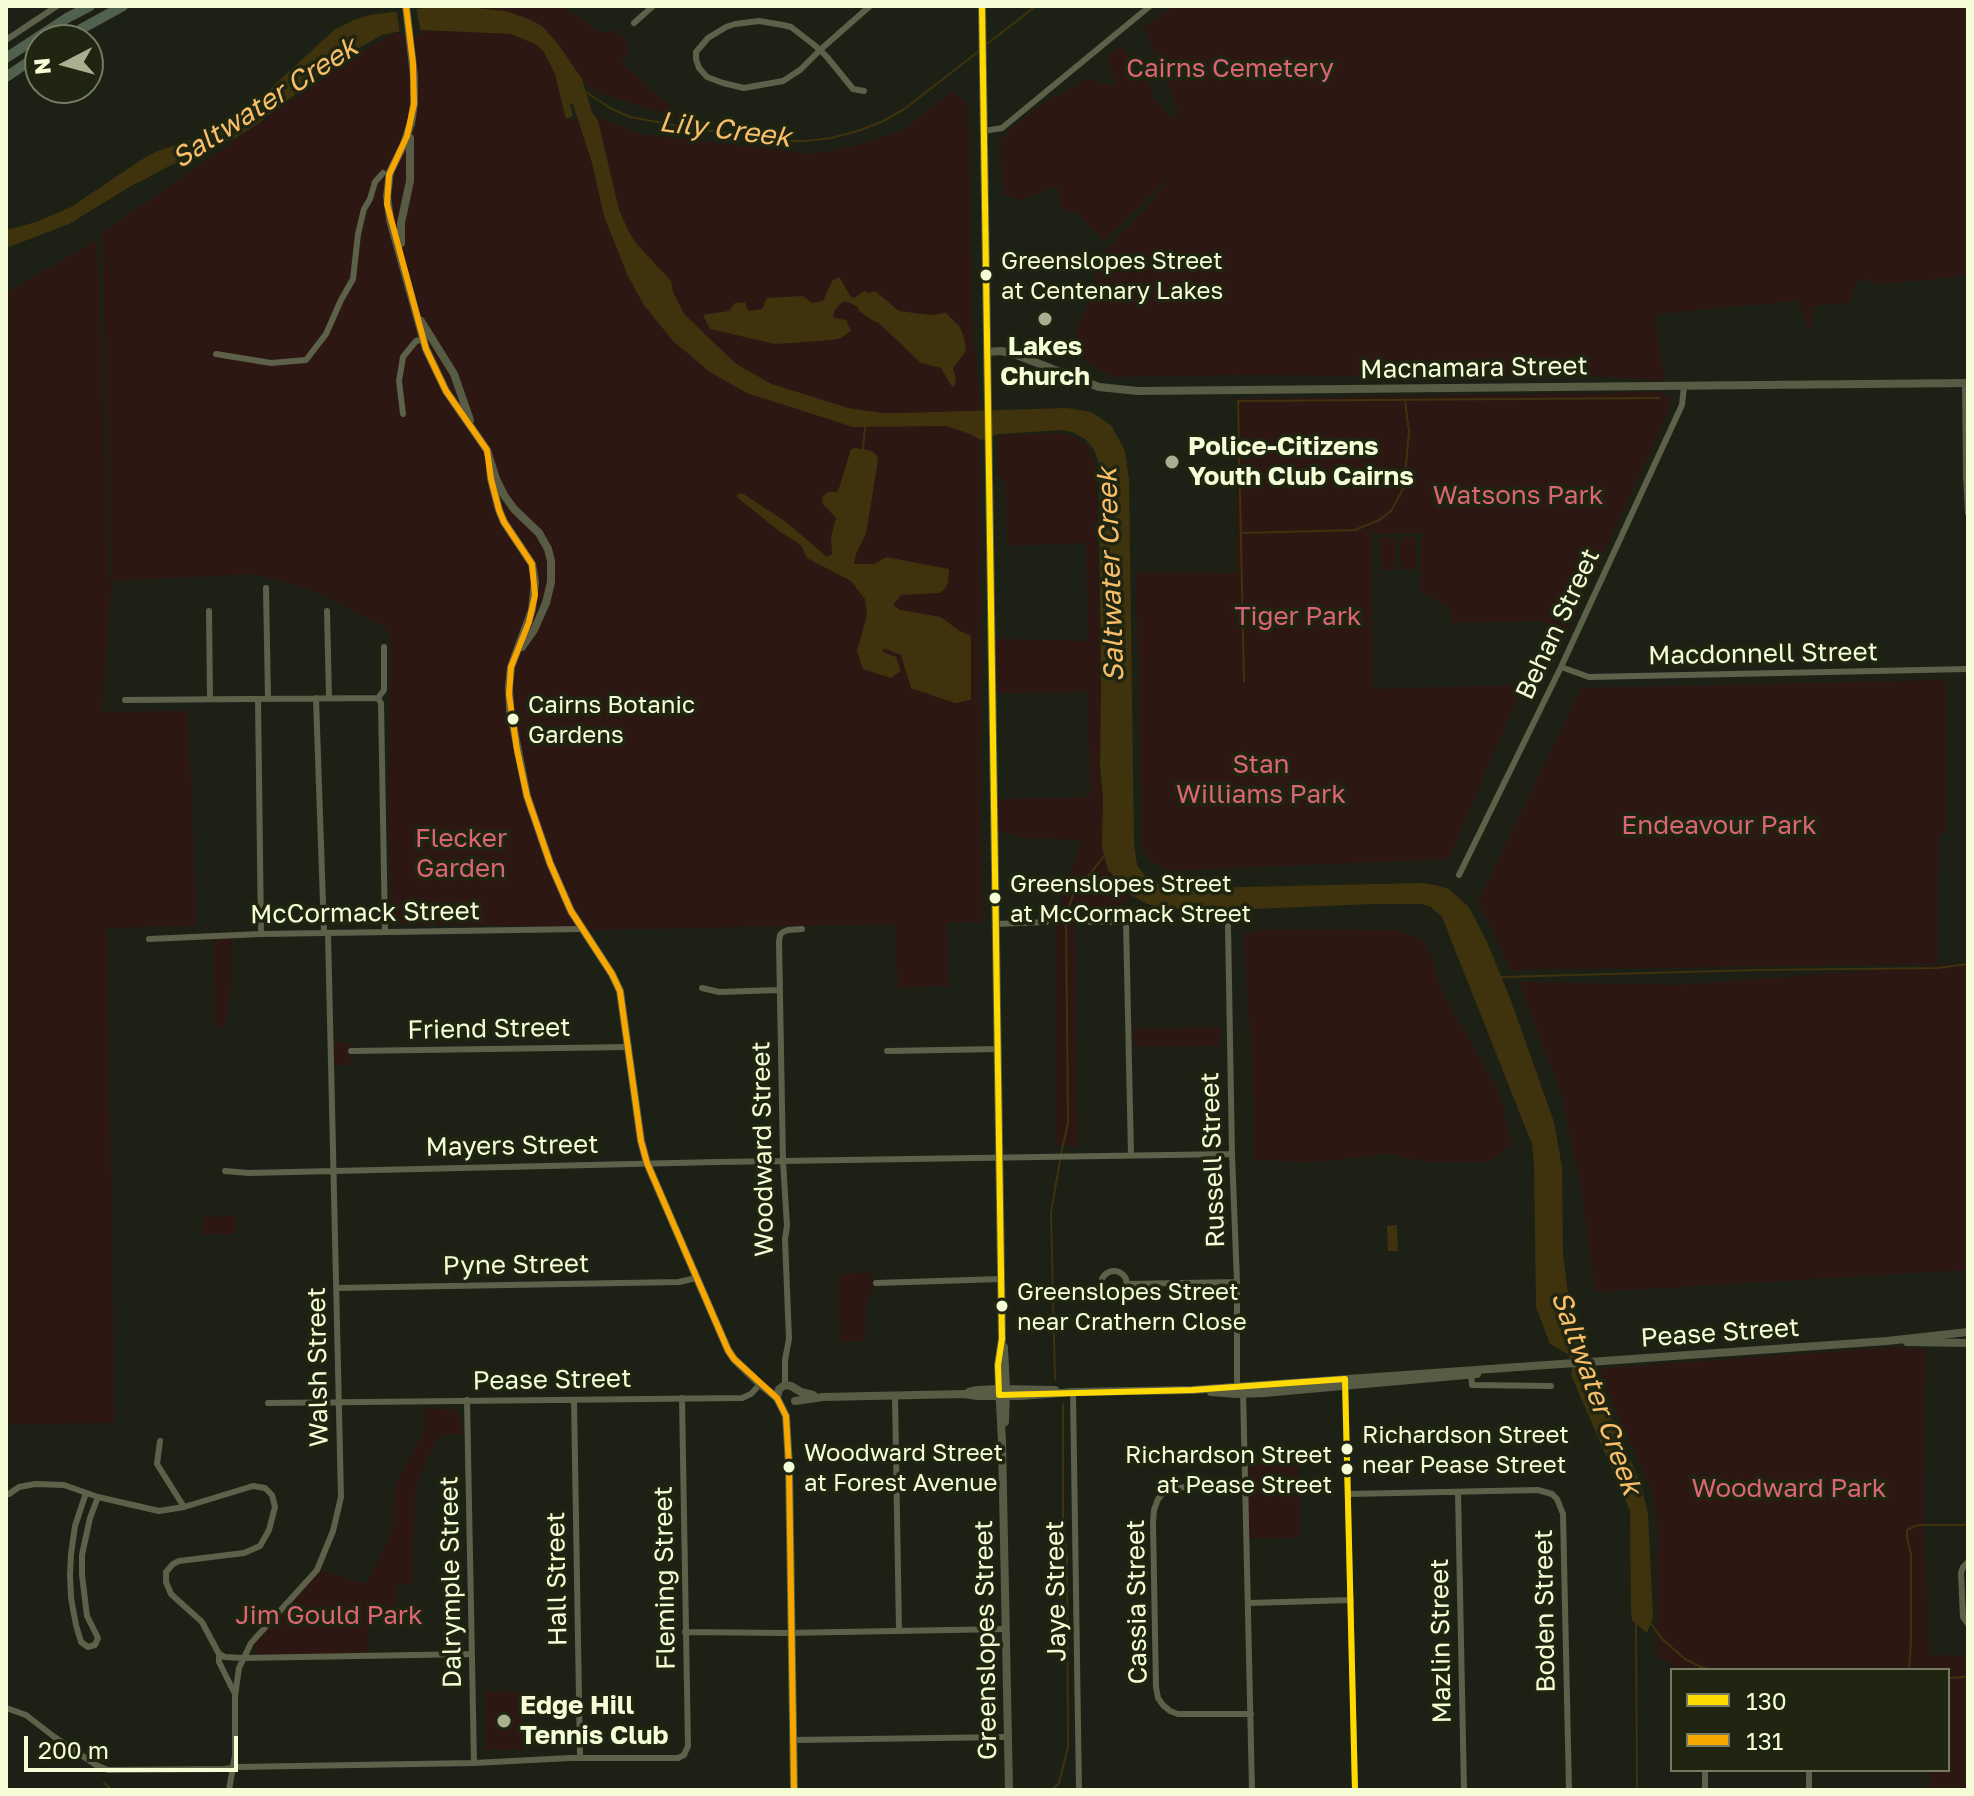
<!DOCTYPE html>
<html>
<head>
<meta charset="utf-8">
<style>
  body { margin:0 }
  #map { position:relative; width:1974px; height:1796px; overflow:hidden; background:#1d2015; font-family:"Golos Text",sans-serif }
  canvas { display:block }
  .frame { position:absolute; inset:0; border:8px solid #f4fdd6; pointer-events:none }
  .legend { position:absolute; left:1670px; top:1668px; width:280px; height:104px; box-sizing:border-box; background:#1f2510; border:2px solid #747b5f; margin:0; padding:10px 14px; list-style:none; font-size:24px; color:#f4fdd6 }
  .legend li { display:flex; align-items:center; gap:16px; height:40px }
  .legend b { width:40px; border:2px solid #747b5f }
  .north { position:absolute; left:24px; top:24px; width:80px; height:80px; box-sizing:border-box; background:#1f2510; border:2px solid #747b5f; border-radius:50%; rotate:264deg; font-size:22px; font-weight:700; line-height:32px; text-align:center; color:#f4fdd6 }
  .north::after { content:''; display:block; margin:auto; width:28px; height:36px; background:#a9b092; clip-path:polygon(50% 0,100% 100%,50% 72%,0 100%) }
  .scale { position:absolute; left:24px; top:1736px; width:214px; height:36px; box-sizing:border-box; border:4px solid #f4fdd6; border-top:0; padding-left:10px; font-size:24px; line-height:28px; white-space:nowrap; color:#f4fdd6; -webkit-text-stroke:6px #1f2510; paint-order:stroke }
</style>
</head>
<body>
<div id="map">
<canvas width="1974" height="1796"></canvas>
<div class="frame"></div>
<ul class="legend">
<li><b style="height:10px;background:#ffda00"></b>130</li>
<li><b style="height:10px;background:#f7a600"></b>131</li>
</ul>
<div class="north">N</div>
<div class="scale">200 m</div>
</div>
<script>
const g = document.querySelector('canvas').getContext('2d');
g.lineJoin = 'round';
function fill(path, color) { g.fillStyle = color; g.fill(path, 'evenodd'); }
const shape = rows => new Path2D(rows.map(r => 'M' + r).join(''));
function stroke(path, color, width, dash) { g.strokeStyle = color; g.lineWidth = width; g.lineCap = dash ? 'butt' : 'round'; g.setLineDash(dash || []); g.stroke(path); }
function drawText(font, color, halo, rows, align = 'center') {
  g.font = font + ' "Golos Text",sans-serif'; g.lineWidth = 7; g.setLineDash([]); g.textBaseline = 'middle'; g.strokeStyle = halo; g.fillStyle = color; for (const [text, x, y, turn = 0] of rows) {
    g.save(); g.translate(x, y); g.rotate((+turn || 0) * Math.PI / 180); g.textAlign = isNaN(turn) ? turn : align; if (halo) g.strokeText(text, 0, 0); g.fillText(text, 0, 0); g.restore();
  }
}
fill(shape([
  [419,6,563,6,600,33,616,30,624,38,630,49,621,62,686,121,595,92,582,79,558,44,506,11,454,6,419,8],
  [1173,6,1968,6,1968,275,1879,285,1865,278,1856,283,1849,303,1814,306,1812,327,1807,327,1797,301,1656,314,1656,325,1665,381,1611,377,1235,375,1111,377,1080,356,1075,332,1088,304,1100,256,1142,213,1175,172,1103,241,1076,211,1062,211,1057,186,1021,200,1003,195,1000,140,1019,121,1044,103,1089,78,1105,84,1117,85,1108,61,1111,51,1122,47,1130,58,1130,68,1138,80,1148,81,1152,96,1173,120,1178,110,1144,28],
  [424,30,500,32,523,38,535,44,544,52,550,63,555,74,566,119,605,119,639,134,813,154,864,144,907,128,953,90,968,105,973,338,980,401,981,452,981,837,983,922,947,923,949,986,898,988,895,924,592,930,569,927,401,924,392,916,388,812,391,639,384,626,315,591,256,574,112,581,102,712,188,711,197,926,107,928,115,1423,6,1424,6,293,97,240,110,582,112,581,102,233,353,58,396,32],
  [1659,392,1669,397,1671,407,1567,634,1543,621,1450,623,1450,608,1420,591,1422,533,1375,534,1368,527,1372,536,1373,689,1523,685,1449,859,1167,871,1149,859,1142,845,1136,572,1236,573,1237,399],
  [1061,433,1076,438,1090,449,1096,464,1101,692,1100,766,1103,796,1119,884,1131,895,1118,914,1075,917,1078,1146,1056,1146,1057,1138,1056,932,1063,889,1075,861,1081,840,1024,838,996,830,995,799,1090,797,1088,692,994,693,993,639,1088,641,1086,543,1007,546,1005,482,998,475,997,436],
  [1396,537,1396,570,1381,570,1380,538],
  [1400,537,1416,537,1417,569,1401,570],
  [1944,680,1946,685,1946,833,1939,834,1938,964,1511,970,1478,901,1581,688],
  [1271,929,1396,930,1422,940,1432,957,1438,980,1449,1004,1499,1091,1512,1144,1490,1162,1428,1162,1388,1154,1309,1163,1254,1159,1252,1060,1245,964,1244,934],
  [214,936,232,936,232,980,225,1030,215,1027],
  [1968,963,1968,1270,1595,1292,1581,1188,1562,1097,1519,982,1682,985],
  [1220,1027,1221,1046,1134,1047,1133,1029],
  [331,1041,350,1044,351,1065,331,1066],
  [236,1216,236,1234,202,1235,202,1217],
  [870,1272,876,1283,866,1305,865,1341,840,1342,839,1274],
  [1898,1347,1926,1350,1924,1520,1929,1655,1968,1656,1968,1790,1930,1790,1930,1770,1948,1770,1948,1670,1932,1670,1930,1662,1929,1670,1678,1670,1657,1655,1657,1524,1654,1495,1600,1374,1601,1371,1605,1368],
  [425,1408,457,1410,461,1417,463,1434,440,1436,427,1458,415,1490,413,1583,397,1585,396,1612,369,1623,366,1656,258,1658,251,1643,317,1570,366,1584,393,1529,394,1488,424,1431],
  [1299,1462,1300,1538,1246,1539,1245,1463],
  [485,1691,523,1692,523,1750,485,1750]
]), '#2d1713');
fill(shape([
  [454,6,506,11,529,19,542,26,558,44,582,79,592,112,598,121,619,210,628,230,635,242,671,281,673,292,684,314,736,364,772,384,848,408,882,413,902,413,1067,408,1091,412,1111,425,1125,451,1129,479,1134,844,1137,865,1145,876,1163,886,1197,888,1421,883,1435,885,1449,889,1469,907,1487,942,1510,998,1554,1122,1562,1167,1563,1254,1568,1294,1589,1351,1601,1397,1635,1470,1642,1489,1648,1514,1653,1617,1647,1633,1632,1620,1631,1611,1630,1511,1571,1375,1572,1371,1569,1355,1550,1344,1536,1307,1534,1163,1532,1144,1442,917,1431,907,1422,904,1373,904,1206,911,1162,908,1147,904,1131,895,1108,870,1102,847,1103,796,1100,766,1101,692,1099,463,1094,450,1086,440,1075,433,1062,430,999,434,981,440,970,434,946,426,853,427,747,393,710,372,673,341,644,305,628,276,604,216,592,163,573,104,570,104,573,116,566,119,555,74,544,52,535,44,511,34,424,30,396,32,382,35,343,57,256,125,233,139,182,157,149,175,69,224,6,248,6,230,36,222,71,207,141,160,158,151,205,135,222,127,257,101,334,30,354,20,370,15,431,7],
  [839,277,851,297,855,298,864,291,869,293,875,291,899,311,931,315,946,313,959,326,964,337,966,351,953,368,956,379,954,387,951,385,941,368,921,363,879,323,872,320,859,311,858,307,848,302,842,302,835,310,833,316,834,318,846,320,851,331,841,338,832,340,775,344,710,329,703,315,729,311,735,303,745,302,748,311,762,309,767,298,803,296,812,303,823,301,832,281],
  [855,448,872,451,877,456,878,460,866,534,856,554,854,564,874,564,886,557,949,569,948,583,944,590,939,593,901,595,893,605,900,610,941,617,958,630,971,636,971,700,955,703,911,688,901,655,886,649,883,649,883,652,896,657,901,671,891,678,863,669,857,651,867,615,865,599,851,581,807,558,801,545,779,531,738,498,737,495,742,493,786,522,827,557,832,554,831,537,836,518,823,504,822,497,828,492,837,492,839,488,851,449],
  [1397,1225,1398,1251,1388,1251,1387,1226]
]), '#3f330e');
fill(shape([
  [416,6,421,34,400,35,396,7]
]), '#1d2015');
stroke(shape([
  [987,44,1036,6],
  [584,91,612,109,630,117,684,127,784,141,806,141,831,138,858,131,883,121,903,110,979,51],
  [137,182,188,155],
  [863,449,865,427],
  [1242,533,1355,530,1379,520,1391,511,1404,487,1409,432,1405,400],
  [1244,682,1238,401,1659,398],
  [1502,977,1758,970,1938,968,1968,964],
  [1061,1154,1068,1123,1066,916,1073,895,1104,856],
  [1055,1379,1051,1213,1060,1160],
  [1649,1621,1662,1639,1685,1659,1701,1667,1713,1670],
  [1636,1623,1637,1790],
  [1909,1670,1911,1641,1911,1554,1907,1538,1907,1530,1918,1525,1968,1525],
  [1948,1678,1968,1677],
  [104,1783,112,1790],
  [1052,1790,1059,1783,1068,1747,1067,1556,1063,1528,1063,1404]
]), '#3f330e', 2);
stroke(shape([
  [634,23,653,6],
  [6,40,57,6],
  [864,91,853,89,827,57,820,50,813,44,791,27,783,25,759,21,735,24,726,27,708,38,696,52,696,59,699,68,707,77,723,83,744,88,783,81,800,70,820,50,870,6],
  [984,131,1002,128,1150,6],
  [216,354,271,363,306,360,326,334,341,300,353,279,358,234,364,209,370,199,375,182,383,173],
  [1965,383,1966,476,1968,513],
  [403,414,399,381,403,357,416,341,424,339],
  [266,588,268,699],
  [209,611,210,699],
  [327,611,329,698],
  [384,647,384,690,378,698,381,703,385,932],
  [1561,667,1589,677,1968,669],
  [316,698,324,933],
  [258,699,261,934],
  [125,700,378,698],
  [1459,875,1561,667,1682,405,1684,386],
  [1090,922,1126,922,1131,1156],
  [996,924,1046,922],
  [1228,926,1232,1154,1237,1282,1237,1390],
  [149,939,261,934,581,929],
  [702,988,719,992,780,990],
  [351,1051,629,1047],
  [887,1051,998,1049],
  [225,1171,249,1173,717,1162,1232,1154],
  '1101 1284a13 13 0 1 1 26 0a13 13 0 1 1-26 0Z',
  [876,1283,1001,1279],
  [1127,1284,1237,1282],
  [336,1288,679,1282,696,1278],
  [1471,1373,1472,1385,1551,1386],
  [1345,1382,1355,1790],
  [785,1385,785,1360,789,1339,785,1239,787,1226,783,1161,779,942,780,935,783,932,788,930,802,929],
  [1243,1390,1252,1790],
  [1073,1392,1079,1790],
  [895,1395,899,1631],
  [467,1400,474,1763],
  [574,1400,580,1758],
  [268,1403,742,1398,751,1394,760,1384],
  [160,1441,157,1464,184,1507],
  [1245,1483,1173,1488,1164,1492,1158,1499,1154,1510,1153,1523,1156,1687,1158,1698,1163,1705,1170,1711,1178,1714,1251,1714],
  [1458,1492,1464,1790],
  [86,1493,75,1526,71,1554,70,1575,71,1598,76,1625,81,1642,88,1647,95,1645,98,1638,87,1616,82,1575,82,1555,90,1518,98,1497],
  [9,1494,19,1487,35,1484,64,1485,98,1497,159,1511,184,1507,253,1486,265,1488,272,1495,275,1507,269,1530,260,1546,244,1553,179,1561,173,1564,166,1572,166,1582,171,1594,202,1622,219,1654,225,1657,243,1658,472,1654],
  [1349,1494,1538,1490,1552,1494,1557,1499,1563,1514,1569,1790],
  [1968,1562,1963,1567,1961,1573,1963,1617,1968,1624],
  [1249,1603,1351,1600],
  [685,1632,784,1633,1006,1629],
  [219,1654,219,1662,234,1692],
  [6,1708,26,1715,53,1736,96,1765,108,1770,225,1769,238,1767,474,1763,570,1758,678,1758,684,1755,688,1746,682,1398],
  [794,1740,1008,1737],
  [1705,1770,1705,1790],
  [1809,1770,1809,1790],
  [229,1790,235,1755,235,1696,239,1668,251,1643,317,1570,333,1531,341,1497,328,933]
]), '#5d614a', 6);
stroke(shape([
  [406,6,414,76,414,104,411,124],
  [982,6,1002,1339,998,1365,1002,1442,1009,1790],
  [411,123,404,144,390,172,387,196,390,220,426,349,446,391,487,450,496,479,504,495,514,509,539,533,548,549,551,561,551,582,546,603,534,630,522,647],
  [401,243,401,223,410,181,410,138],
  [421,321,454,374,470,420],
  [987,352,1001,351,1014,354,1099,387,1138,391,1968,383],
  [489,457,491,479,499,510,504,522,532,564,535,582,532,610,511,667,509,686,510,710,527,796,550,863,571,911,612,974,620,991,641,1141,647,1163,728,1350,734,1359,760,1384,777,1398,786,1416,789,1466,794,1790],
  [1907,1342,1968,1343],
  [1004,1347,1006,1389,1005,1422],
  [969,1392,977,1390,999,1389,1055,1390],
  [1211,1392,1237,1394,1264,1393,1477,1374],
  [777,1398,779,1389,785,1385,791,1386,801,1392,813,1395],
  [795,1401,823,1397,964,1394,977,1396,1021,1396,1073,1392,1192,1390,1887,1341,1968,1332]
]), '#585c45', 8);
stroke(shape([
  [61,40,123,6],
  [6,58,67,18,90,6],
  [6,77,40,54]
]), '#51604f', 10);
stroke(shape([
  [982,6,1002,1339,998,1365,999,1395,1192,1390,1345,1379,1355,1790]
]), '#ffda00', 6);
stroke(shape([
  [406,6,413,63,414,104,407,136,389,175,387,204,426,349,446,391,487,450,491,479,499,510,504,522,532,564,535,595,529,622,511,667,509,694,517,750,527,796,550,863,571,911,612,974,620,991,641,1141,647,1163,728,1350,734,1359,777,1398,786,1416,789,1466,794,1790]
]), '#f7a600', 6);
for (const [x, y, r, color] of [
  [986,275,7,"#f4fdd6"],
  [1045,319,8,"#a9b092"],
  [1172,462,8,"#a9b092"],
  [513,719,7,"#f4fdd6"],
  [995,898,7,"#f4fdd6"],
  [1002,1306,7,"#f4fdd6"],
  [1347,1449,7,"#f4fdd6"],
  [789,1467,7,"#f4fdd6"],
  [1347,1469,7,"#f4fdd6"],
  [504,1721,8,"#a9b092"]
]) { const dot = new Path2D(); dot.arc(x, y, r, 0, 2 * Math.PI); g.fillStyle = color; g.fill(dot); stroke(dot, '#1f2510', 3); }
drawText('24px', '#f4fdd6', '#1f2510', [
  ["Greenslopes Street",1001,261],
  ["at Centenary Lakes",1001,291],
  ["Cairns Botanic",528,705],
  ["Gardens",528,735],
  ["Greenslopes Street",1010,884],
  ["at McCormack Street",1010,914],
  ["Greenslopes Street",1017,1292],
  ["near Crathern Close",1017,1322],
  ["Richardson Street",1362,1435],
  ["near Pease Street",1362,1465],
  ["Woodward Street",804,1453],
  ["at Forest Avenue",804,1483],
  ["Richardson Street",1332,1455,"right"],
  ["at Pease Street",1332,1485,"right"]
], 'left');
drawText('26px', '#db6574', '#1f2510', [
  ["Cairns Cemetery",1230,69],
  ["Watsons Park",1518,496],
  ["Tiger Park",1298,617],
  ["Stan",1261,765],
  ["Williams Park",1261,795],
  ["Endeavour Park",1719,826],
  ["Flecker",461,839],
  ["Garden",461,869],
  ["Woodward Park",1789,1489],
  ["Jim Gould Park",329,1616]
]);
drawText('bold 26px', '#f4fdd6', '#1f2510', [
  ["Lakes",1045,347,"center"],
  ["Church",1045,377,"center"],
  ["Police-Citizens",1188,447],
  ["Youth Club Cairns",1188,477],
  ["Edge Hill",520,1706],
  ["Tennis Club",520,1736]
], 'left');
drawText('26px', '#f4fdd6', '#1f2510', [
  ["Macnamara Street",1474,368,-1],
  ["Behan Street",1558,624,-65],
  ["Macdonnell Street",1763,654,-1],
  ["McCormack Street",365,913,-1],
  ["Friend Street",489,1029,-1],
  ["Mayers Street",512,1146,-1],
  ["Woodward Street",763,1149,-91],
  ["Russell Street",1213,1160,-92],
  ["Pyne Street",516,1265,-1],
  ["Pease Street",1720,1333,-4],
  ["Walsh Street",318,1367,-91],
  ["Pease Street",552,1380,-1],
  ["Fleming Street",665,1578,-91],
  ["Hall Street",557,1579,-91],
  ["Dalrymple Street",451,1582,-91],
  ["Jaye Street",1056,1591,-91],
  ["Cassia Street",1137,1602,-91],
  ["Boden Street",1545,1611,-91],
  ["Greenslopes Street",986,1640,-91],
  ["Mazlin Street",1441,1641,-91]
]);
drawText('italic 28px', '#f8bd69', '#1f2510', [
  ["Saltwater Creek",265,103,-33],
  ["Lily Creek",725,130,7],
  ["Saltwater Creek",1111,575,-92],
  ["Saltwater Creek",1596,1393,70]
]);
</script>
</body>
</html>
